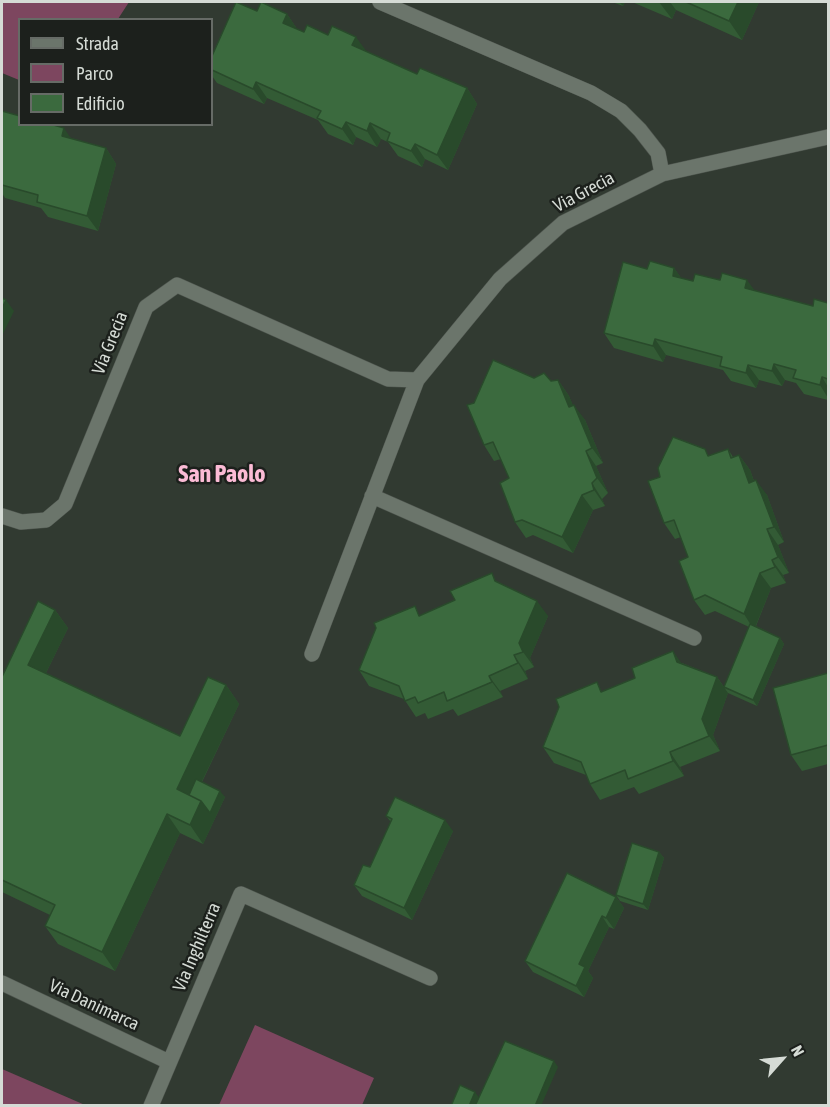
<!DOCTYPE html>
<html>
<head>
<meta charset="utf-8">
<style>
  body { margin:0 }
  #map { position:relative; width:830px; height:1107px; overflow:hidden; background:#313a31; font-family:"Asap Condensed",sans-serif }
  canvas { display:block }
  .frame { position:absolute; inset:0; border:3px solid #d5dbd5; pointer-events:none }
  .legend { position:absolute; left:18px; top:18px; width:195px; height:108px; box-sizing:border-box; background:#1c201c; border:2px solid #666b66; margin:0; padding:8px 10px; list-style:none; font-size:18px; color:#d5dbd5 }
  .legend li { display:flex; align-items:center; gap:12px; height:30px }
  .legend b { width:30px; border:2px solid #666b66 }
  .north { position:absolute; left:752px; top:1029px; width:60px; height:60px; -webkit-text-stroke:4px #1c201c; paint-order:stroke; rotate:63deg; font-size:16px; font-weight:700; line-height:24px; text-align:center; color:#d5dbd5 }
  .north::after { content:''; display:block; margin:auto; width:21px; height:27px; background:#d5dbd5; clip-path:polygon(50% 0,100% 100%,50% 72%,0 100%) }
</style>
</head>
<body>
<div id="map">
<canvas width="830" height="1107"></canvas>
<div class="frame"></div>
<ul class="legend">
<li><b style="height:8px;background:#6b756b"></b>Strada</li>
<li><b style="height:16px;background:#7d465f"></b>Parco</li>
<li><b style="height:16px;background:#3b6a3e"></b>Edificio</li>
</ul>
<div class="north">N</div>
</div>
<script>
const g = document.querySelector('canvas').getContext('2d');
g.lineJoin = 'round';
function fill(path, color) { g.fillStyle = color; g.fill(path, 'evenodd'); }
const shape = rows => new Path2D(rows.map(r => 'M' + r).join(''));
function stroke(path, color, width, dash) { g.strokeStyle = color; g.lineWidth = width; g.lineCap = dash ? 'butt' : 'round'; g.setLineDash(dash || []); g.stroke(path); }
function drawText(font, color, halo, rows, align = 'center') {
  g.font = font + ' "Asap Condensed",sans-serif'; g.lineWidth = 5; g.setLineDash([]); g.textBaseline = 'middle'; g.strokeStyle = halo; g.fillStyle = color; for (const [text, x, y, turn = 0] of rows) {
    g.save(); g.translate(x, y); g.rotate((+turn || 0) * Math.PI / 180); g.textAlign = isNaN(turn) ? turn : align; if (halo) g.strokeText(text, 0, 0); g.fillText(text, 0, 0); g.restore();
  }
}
fill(shape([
  [2,2,129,2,118,19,20,20,19,80,2,73],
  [255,1025,374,1078,362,1105,219,1105],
  [2,1069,85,1105,2,1105]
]), '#7d465f');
const street = shape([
  [380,2,591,93,621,111,640,130,658,153,662,174],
  [372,496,694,638],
  [2,516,21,522,46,520,65,504,146,307,177,285,388,379,417,380,500,279,563,223,662,174,828,137],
  [312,654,417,380],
  [2,983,169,1062],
  [151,1106,241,894,430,978]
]);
stroke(street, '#4e554e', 16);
stroke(street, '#6b756b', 15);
fill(shape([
  [612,2,625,2,623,6],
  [632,2,759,2,742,40,676,10,672,19],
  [257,11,287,14,297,29,304,32,366,52,417,74,467,88,477,104,448,170,425,159,422,167,398,156,388,142,381,139,377,147,356,137,353,145,328,134,318,120,267,98,264,104,217,83,212,76,212,56],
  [2,111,71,138,106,148,116,164,98,231,48,217,41,208,5,198,2,193],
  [674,268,681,278,693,281,754,290,813,306,828,303,828,400,804,394,796,383,785,380,782,386,759,380,756,388,731,381,723,370,666,355,663,362,614,348,604,333,647,269],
  [558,380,569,396,573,406,585,420,603,463,596,466,608,493,602,499,605,506,593,510,573,553,533,535,526,538,515,522,509,478,501,459,494,461,484,445,551,381],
  [728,449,733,457,739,455,750,470,754,481,767,495,784,542,778,545,789,573,783,575,786,583,771,588,756,626,780,638,784,644,757,706,728,693,713,735,720,751,680,767,684,776,639,794,634,787,600,800,590,784,586,775,554,763,543,747,603,691,682,663,717,677,724,687,749,627,715,611,705,615,694,600,688,557,681,537,675,539,664,523,710,456],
  [499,583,548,616,530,658,534,667,525,671,528,679,500,691,503,697,458,716,453,709,428,719,425,713,416,717,404,699,369,686,359,670,421,615],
  [55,610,68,628,46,673,180,736,226,685,239,704,202,782,225,797,203,844,180,833,115,971,58,944,45,926,50,915,2,892,2,677],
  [828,673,828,764,802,771,791,755],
  [386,816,453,831,412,920,362,896,354,885,370,867,391,822],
  [659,852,664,858,648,910,620,901,616,895],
  [616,897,624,908,614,929,609,927,588,971,593,978,584,997,533,972,525,961]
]), '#335b35');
fill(shape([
  [619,2,625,2,623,6],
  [659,2,670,2,676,10,672,19],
  [738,2,759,2,742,40,729,21],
  [287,14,297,29,283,23],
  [356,37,367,52,352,45],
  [256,82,267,98,264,104,253,89],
  [467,88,477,104,448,170,437,155],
  [346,122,356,137,353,145,342,129],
  [370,123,381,139,377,147,367,131],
  [64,128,74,143,62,136],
  [415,144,425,159,422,167,411,151],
  [106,148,116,164,98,231,87,216],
  [674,268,685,283,673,276],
  [747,280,758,295,745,288],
  [6,300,14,311,2,336,2,308],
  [655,339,666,355,663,362,653,346],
  [774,364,785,380,782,386,772,371],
  [748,365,759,380,756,388,746,373],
  [822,377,828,387,828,398,820,385],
  [558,380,569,396,580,422,569,407],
  [574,405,585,420,603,463,592,448],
  [586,451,596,466,608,493,597,478],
  [739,455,750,470,760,499,749,483],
  [756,480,767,495,784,542,774,527],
  [592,483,602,499,605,506,594,490],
  [582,495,593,510,573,553,562,537],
  [767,529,778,545,789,573,778,557],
  [772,560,783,575,786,583,775,567],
  [760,573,771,588,754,630,744,614],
  [537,601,548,616,530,658,534,667,523,652,519,643],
  [55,610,68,628,41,683,28,665],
  [780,638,784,644,757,706,753,700],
  [673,651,684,667,677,662],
  [514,655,525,671,528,679,518,663],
  [489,676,500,691,503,697,492,682],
  [717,677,728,693,713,735,720,751,709,736,702,719],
  [226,685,239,704,191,804,177,789],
  [670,752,680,767,684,776,673,761],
  [220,791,225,797,203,844,190,825,201,801],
  [167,814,180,833,115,971,102,952],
  [445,820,453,831,412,920,404,908],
  [659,852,664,858,648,910,643,904],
  [616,897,624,908,614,929,606,918],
  [602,916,609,927,588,971,593,978,584,997,576,986,579,964],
  [554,1061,558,1067,541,1106,535,1106],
  [475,1092,483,1103,482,1106,469,1106]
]), '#294a2b');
const building = shape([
  [236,2,257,11,261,2,287,14,283,23,304,32,307,25,328,35,332,26,356,37,352,45,417,74,420,68,467,88,437,155,415,144,411,151,387,141,390,133,370,123,367,131,346,122,342,129,317,118,321,111,256,82,253,89,212,70,212,56,236,2],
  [686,2,738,2,729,21,686,2],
  [2,111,20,116,20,124,50,124,64,128,62,136,106,148,87,216,37,202,38,195,2,185,2,111],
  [650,261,674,268,673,276,693,281,695,274,720,280,722,273,747,280,745,288,813,306,814,299,828,303,828,379,822,377,820,385,793,378,796,370,774,364,772,371,748,365,746,373,720,366,722,357,655,339,653,346,604,333,623,262,647,269,650,261],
  [2,298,6,300,2,308,2,298],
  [493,360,534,378,544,373,551,381,558,380,569,407,574,405,592,448,586,451,597,478,592,483,594,490,582,495,562,537,522,520,515,522,500,483,509,478,493,442,484,445,467,405,474,403,493,360],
  [673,437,705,449,708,456,728,449,731,458,739,455,749,483,756,480,774,527,767,529,778,557,772,560,775,567,760,573,744,614,705,595,694,600,679,561,688,557,674,520,664,523,648,481,660,477,658,468,673,437],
  [492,573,495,581,537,601,519,643,523,652,514,655,518,663,489,676,492,682,447,701,444,692,418,703,415,697,405,701,399,686,359,670,376,628,374,623,415,606,419,616,455,600,450,591,492,573],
  [38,601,55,610,28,665,180,736,208,677,226,685,177,789,201,801,190,825,167,814,102,952,45,926,55,905,2,880,2,677,38,601],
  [750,624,780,638,753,700,724,687,750,624],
  [673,651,677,662,717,677,702,719,709,736,670,752,673,761,628,779,625,770,590,784,581,762,543,747,559,707,556,699,597,682,601,692,635,678,632,668,673,651],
  [828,673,828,745,791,755,773,688,828,673],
  [196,779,220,791,210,813,201,801,189,795,196,779],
  [395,797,445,820,404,908,354,885,363,865,370,867,392,819,386,816,395,797],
  [632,843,659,852,643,904,616,895,632,843],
  [567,873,616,897,606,918,602,916,579,964,585,967,576,986,525,961,567,873],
  [505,1041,554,1061,535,1106,475,1106,505,1041],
  [460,1085,475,1092,469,1106,451,1106,460,1085]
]);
fill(building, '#3b6a3e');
stroke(building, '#294a2b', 1.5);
drawText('18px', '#d5dbd5', '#1c201c', [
  ["Via Grecia",584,192,-28],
  ["Via Grecia",110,343,-68],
  ["Via Inghilterra",197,947,-67],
  ["Via Danimarca",94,1005,25]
]);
drawText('bold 24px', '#fbbbd5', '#1c201c', [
  ["San Paolo",222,474]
]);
</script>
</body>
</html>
